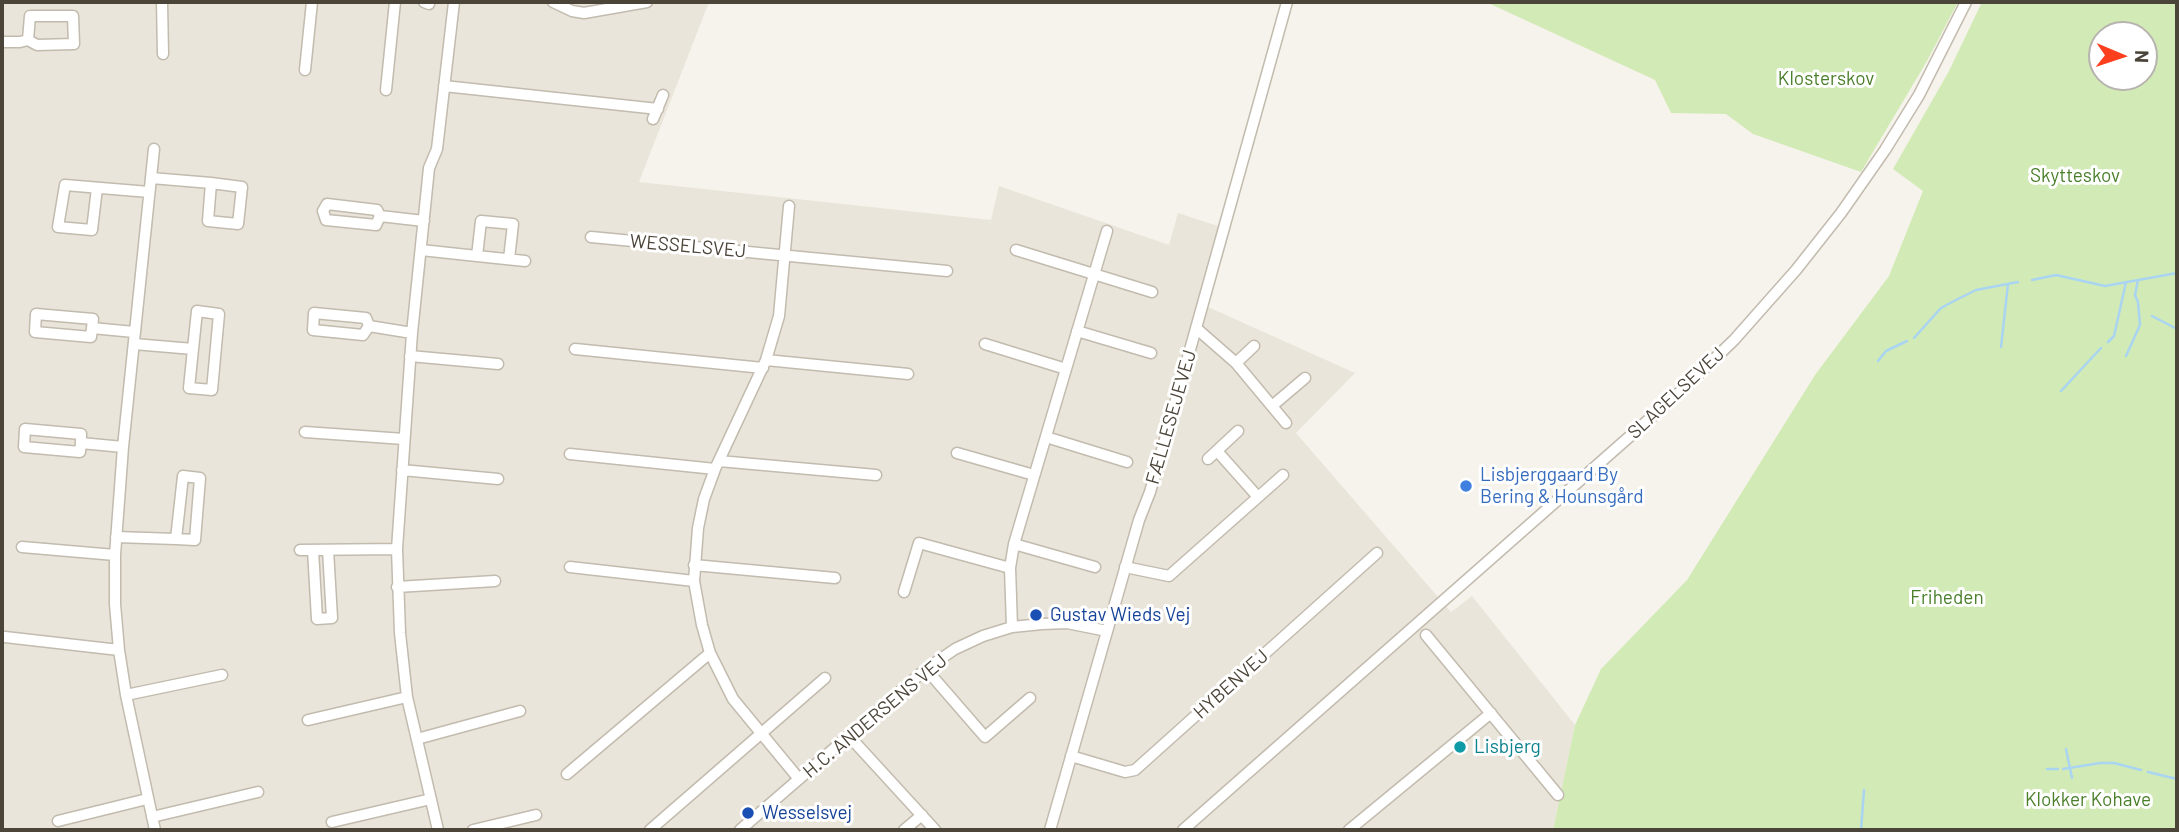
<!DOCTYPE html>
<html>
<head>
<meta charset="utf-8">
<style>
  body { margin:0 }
  #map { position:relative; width:2179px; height:832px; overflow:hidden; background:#f6f3ec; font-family:Barlow,sans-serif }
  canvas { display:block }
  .frame { position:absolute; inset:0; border:4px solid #4b4439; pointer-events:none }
  .north { position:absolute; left:2088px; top:21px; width:70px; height:70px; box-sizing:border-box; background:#fff; border:2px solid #b7b4b0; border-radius:50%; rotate:92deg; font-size:19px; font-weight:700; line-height:28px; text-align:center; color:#4b4439 }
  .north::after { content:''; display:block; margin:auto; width:24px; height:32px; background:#fc3f1d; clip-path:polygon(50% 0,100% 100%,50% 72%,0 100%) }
</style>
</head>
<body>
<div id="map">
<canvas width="2179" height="832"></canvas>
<div class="frame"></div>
<div class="north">N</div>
</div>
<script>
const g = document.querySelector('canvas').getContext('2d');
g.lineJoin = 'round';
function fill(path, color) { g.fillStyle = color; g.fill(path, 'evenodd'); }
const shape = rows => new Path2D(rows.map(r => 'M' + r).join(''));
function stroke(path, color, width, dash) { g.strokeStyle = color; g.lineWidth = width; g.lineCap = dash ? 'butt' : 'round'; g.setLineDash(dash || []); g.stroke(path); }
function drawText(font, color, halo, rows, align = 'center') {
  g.font = font + ' Barlow,sans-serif'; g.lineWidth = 6; g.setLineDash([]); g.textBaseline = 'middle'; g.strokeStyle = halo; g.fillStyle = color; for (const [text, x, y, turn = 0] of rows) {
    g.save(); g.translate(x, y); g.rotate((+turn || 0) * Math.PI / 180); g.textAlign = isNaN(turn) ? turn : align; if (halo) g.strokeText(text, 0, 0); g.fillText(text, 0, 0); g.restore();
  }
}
fill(shape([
  [2,2,709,2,639,182,991,220,999,186,1169,245,1178,213,1230,230,1208,307,1355,373,1296,433,1451,612,1472,596,1575,725,1553,830,2,830]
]), '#eae5da');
fill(shape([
  [1486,2,1958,2,1927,61,1861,172,1753,134,1726,114,1671,113,1655,80],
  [1982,2,2177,2,2177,830,1553,830,1575,725,1601,669,1687,580,1815,375,1889,276,1923,191,1893,169,1949,71],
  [2102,35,2144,35,2144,77,2102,77]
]), '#d2eab5');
stroke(shape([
  [2032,280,2056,275,2105,286,2177,273],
  [2152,316,2177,329],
  [1914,338,1941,308,1954,301,1976,290,2018,282],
  [2108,342,2114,336,2126,282],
  [2001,347,2008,284],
  [2126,356,2140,325,2138,302,2135,295,2138,280],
  [1878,361,1886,351,1907,341],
  [2061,391,2101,348],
  [2066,749,2072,778],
  [2047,769,2058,769],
  [2063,769,2100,763,2114,763,2141,770],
  [2148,772,2177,779],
  [1861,830,1864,790]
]), '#a9d4f2', 2.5);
const minor = shape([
  [162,2,163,54],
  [424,2,429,4],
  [553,2,572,11,584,13,647,2],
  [2,42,20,42,28,40,37,45,74,44,73,16,30,16,28,40],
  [305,70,312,2],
  [444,86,658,109],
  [386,90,395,2],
  [653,119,663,95],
  [154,149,123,447,115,555,115,604,119,650,126,695,155,830],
  [151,178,211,183,242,187,238,224,208,221,211,183],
  [97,188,92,230,58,227,65,185,149,192],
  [789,206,779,316,766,360,715,469,704,499,698,528,694,581,702,625,710,653,733,699,799,779],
  [380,216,376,225,326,220,323,211,327,204,377,210,380,216,424,221],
  [591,237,947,271],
  [421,250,477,256,481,221,513,224,509,259],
  [1016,250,1152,292],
  [477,256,525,261],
  [369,326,363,335,313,330,314,313,366,318,369,326,412,333],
  [92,328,93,319,36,314,35,332,91,337,92,328,134,332],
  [1196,328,1236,363,1286,423],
  [1077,331,1151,353],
  [134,344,193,349,189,388,212,390,219,314,197,311,193,349],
  [985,344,1066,369],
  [575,349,763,368],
  [410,356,498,364],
  [766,360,908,374],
  [1236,363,1254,346],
  [1272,406,1305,378],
  [305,432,404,439],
  [1046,437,1127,462],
  [81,443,81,434,25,429,24,447,80,452,81,443,123,447],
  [1217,451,1258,497],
  [957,453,1034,475],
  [570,454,715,469],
  [1208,459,1238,431],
  [719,461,876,475],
  [402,470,498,479],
  [116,537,176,539,195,540,200,478,183,476,176,539],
  [1014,544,1095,567],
  [22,547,115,555],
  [300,550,397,549],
  [313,550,317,619,332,618,328,550],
  [694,565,835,578],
  [570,567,694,581],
  [1125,567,1169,576,1283,475],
  [397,587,495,581],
  [904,592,919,543,1010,568],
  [1012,627,1010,568,1014,544,1107,231],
  [1426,635,1558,795],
  [5,637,119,650],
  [926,669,985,737,1030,698],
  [126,695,222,675],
  [308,720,407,697],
  [849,736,935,830],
  [417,739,520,711],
  [1071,756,1125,772,1135,770,1377,553],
  [567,774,710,653],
  [152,817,258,792],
  [58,821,147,799],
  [332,822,431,799],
  [438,830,407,697,400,633,397,549,412,333,429,168,437,149,454,2],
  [473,830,536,815],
  [650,830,825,678],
  [740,830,926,669,955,649,983,636,1012,627,1042,624,1067,623,1107,631],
  [904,830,922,815],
  [1050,830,1139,520,1150,492,1164,443,1287,2],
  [1183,830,1679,393,1734,340,1796,270,1841,213,1885,150,1919,95,1966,2],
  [1349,830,1491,713]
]);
stroke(minor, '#c2bbae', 13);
stroke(minor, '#fff', 10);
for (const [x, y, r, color] of [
  [1466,486,7,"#3f7fe0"],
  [1036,615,7,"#1a4fb4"],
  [1460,747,7,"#0f9aa8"],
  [748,813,7,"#1a4fb4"]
]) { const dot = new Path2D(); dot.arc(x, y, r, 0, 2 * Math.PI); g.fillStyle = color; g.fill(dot); stroke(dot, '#fff', 2.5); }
drawText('19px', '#4a7f2a', '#fff', [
  ["Klosterskov",1826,79],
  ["Skytteskov",2075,176],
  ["Friheden",1947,598],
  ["Klokker Kohave",2088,800]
]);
drawText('19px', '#4b4439', '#fff', [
  ["WESSELSVEJ",688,246,5],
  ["SLAGELSEVEJ",1676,393,-43],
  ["FÆLLESEJEVEJ",1171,417,-74],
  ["HYBENVEJ",1231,684,-42],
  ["H.C. ANDERSENS VEJ",875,716,-40]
]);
drawText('19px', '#366cbe', '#fff', [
  ["Lisbjerggaard By",1480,475],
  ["Bering & Hounsgård",1480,497]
], 'left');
drawText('19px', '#164399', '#fff', [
  ["Gustav Wieds Vej",1050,615],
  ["Wesselsvej",762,813]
], 'left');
drawText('19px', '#0d838f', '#fff', [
  ["Lisbjerg",1474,747]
], 'left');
</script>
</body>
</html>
